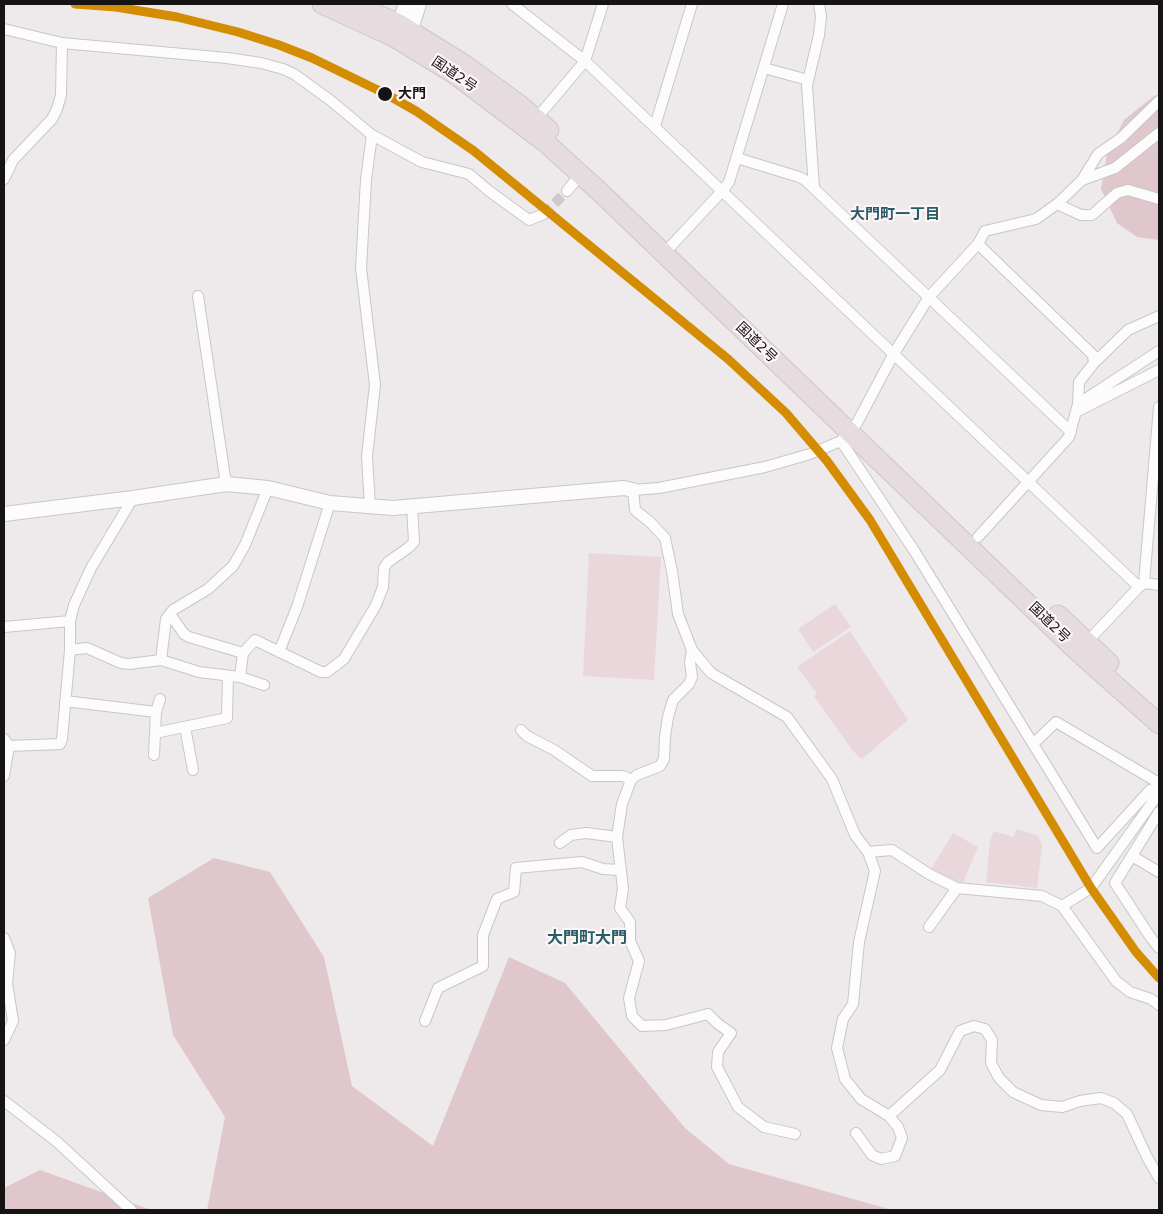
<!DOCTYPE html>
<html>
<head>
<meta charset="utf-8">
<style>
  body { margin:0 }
  #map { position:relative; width:1163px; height:1214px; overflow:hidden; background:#eee9ea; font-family:"DejaVu Sans",sans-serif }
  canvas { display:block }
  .frame { position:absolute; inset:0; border:5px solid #161314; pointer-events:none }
</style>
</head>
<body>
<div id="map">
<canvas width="1163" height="1214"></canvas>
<div class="frame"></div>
</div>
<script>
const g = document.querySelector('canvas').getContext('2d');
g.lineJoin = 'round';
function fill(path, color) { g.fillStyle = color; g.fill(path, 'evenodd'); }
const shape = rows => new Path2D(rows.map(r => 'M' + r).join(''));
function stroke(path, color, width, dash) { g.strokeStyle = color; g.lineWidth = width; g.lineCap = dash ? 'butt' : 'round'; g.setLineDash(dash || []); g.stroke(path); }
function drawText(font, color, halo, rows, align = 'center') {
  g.font = font + ' "DejaVu Sans","Noto Sans JP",sans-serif'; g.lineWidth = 4.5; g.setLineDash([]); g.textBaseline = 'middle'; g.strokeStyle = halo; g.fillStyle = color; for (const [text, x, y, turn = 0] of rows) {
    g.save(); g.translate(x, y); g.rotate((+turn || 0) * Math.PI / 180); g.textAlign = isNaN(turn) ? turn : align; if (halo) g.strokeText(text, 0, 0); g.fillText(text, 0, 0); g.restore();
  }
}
fill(shape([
  [589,553,661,557,654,680,583,676],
  [835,604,851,627,813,652,798,629],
  [850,631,908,720,862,759,853,751,814,696,817,694,797,667],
  [1017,829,1038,836,1042,845,1037,888,986,882,990,840,994,831,1013,837],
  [953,833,978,847,962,885,931,869]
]), '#ead7db');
fill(shape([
  [1159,95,1159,240,1137,237,1117,223,1101,189,1107,154,1124,120,1154,96],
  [214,858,270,872,324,957,352,1086,433,1146,509,957,565,983,685,1128,729,1164,892,1210,207,1210,225,1117,173,1035,148,898],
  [40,1170,151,1210,4,1210,4,1188]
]), '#dfc7cc');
stroke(shape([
  [544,214,567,191]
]), '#cec9ca', 10, [10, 5]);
const street = shape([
  [512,4,585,61,1139,587],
  [4,29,62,43,227,58,261,63,283,69,294,74,330,100,372,135,366,180,361,268,375,385,367,456,370,507],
  [764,68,808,80],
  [536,119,585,61,603,4],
  [655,126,692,4],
  [1159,133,1115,168,1082,180,1057,204,1036,219,985,231,978,244,929,297,893,355,857,423,841,441,810,454,765,467,659,488,633,490,635,510,650,522,665,538,672,571,678,614,692,650,711,673,787,717,832,779,855,835,868,852,892,850,929,874,957,888,1042,896,1062,906,1116,981,1130,992,1151,999,1159,1005],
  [372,135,422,162,469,174,489,191,529,220,544,214],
  [737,158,799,177,805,180,1071,432],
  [4,179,13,160,52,119,57,109,61,95,62,43],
  [1082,180,1098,154,1121,138,1159,101],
  [814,188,807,85,819,35,821,16,819,4],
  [567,191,580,175],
  [1057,204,1081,215,1092,215,1117,193,1128,190,1159,199],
  [978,244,1093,355,1094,363,1079,382,1078,404],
  [671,246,723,190,729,182,783,4],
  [198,296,226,484],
  [1094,363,1128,330,1159,316],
  [1076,412,1159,370],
  [841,441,915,552,1097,848,1150,790,1159,787],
  [978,537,1069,437,1078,404,1159,351],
  [1144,583,1159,407],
  [170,614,184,634,189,637,243,653,255,640,321,672,327,672,344,659,376,605,383,587,384,568,388,562,408,548,414,542,412,506],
  [4,627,70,621],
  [1087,642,1139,587,1144,583,1159,585],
  [70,650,87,648,121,663,129,664,161,660,166,619,173,610,208,589,233,566,245,545,268,488],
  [692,650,690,662,692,677,689,684,673,700,668,717,665,737,664,759,660,766,637,775,631,780,622,804,617,837,623,889,620,908,630,922,630,941,639,961,629,998,632,1016,642,1026,666,1025,708,1014,718,1024,731,1033,718,1052,717,1067,738,1107,764,1127,795,1134],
  [279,652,297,607,330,503],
  [161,660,199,672,240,677,264,685],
  [240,677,243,653],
  [65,701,156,712],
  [185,727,193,770],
  [521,730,527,736,554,750,592,776,623,776,631,780],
  [155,733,227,718,228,676],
  [4,739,9,746,4,776],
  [1033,744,1056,722,1159,783],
  [9,746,60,744,62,739,70,650,70,621,74,605,91,568,133,498],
  [154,755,156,712,160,699],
  [1159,812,1115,883,1151,938,1159,948],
  [560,843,571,835,586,833,617,837],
  [1132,856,1159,872],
  [1062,906,1091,888,1159,793],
  [929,927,957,888],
  [4,938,10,953,7,983,13,1021,4,1040],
  [425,1021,438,988,483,966,483,935,497,899,514,892,516,868,582,862,603,869,620,870],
  [4,1101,56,1141,131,1210],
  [889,1116,940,1070,960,1031,974,1026,985,1029,992,1040,991,1063,999,1078,1013,1092,1041,1105,1062,1107,1080,1101,1101,1098,1114,1103,1127,1114,1147,1157,1159,1178],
  [856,1133,872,1155,881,1159,895,1156,902,1138,898,1127,889,1116,861,1099,845,1079,837,1048,843,1019,853,1004,859,942,875,871,868,852]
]);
const secondary = shape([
  [396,32,406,4],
  [408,39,419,4],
  [4,514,133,498,226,484,268,488,330,503,393,508,624,488,633,490]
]);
const highway = shape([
  [322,4,394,37,456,75,546,143,601,193,1078,652,1159,724],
  [354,4,399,24,465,65,521,106,549,130],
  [1058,615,1109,663]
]);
stroke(street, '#cac6c7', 12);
stroke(secondary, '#cac6c7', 16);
stroke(highway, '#cac8c9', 21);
stroke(street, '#fcfcfc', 10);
stroke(secondary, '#fcfcfc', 14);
stroke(highway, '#e6dbde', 19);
stroke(shape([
  [75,4,116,7,177,17,238,32,279,45,312,58,386,94,416,111,474,151,728,359,786,413,827,461,870,520,1091,888,1136,952,1159,978]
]), '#d48d03', 9);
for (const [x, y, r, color] of [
  [385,94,8,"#161314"]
]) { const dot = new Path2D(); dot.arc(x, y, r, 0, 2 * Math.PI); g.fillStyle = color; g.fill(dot); stroke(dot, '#fef5f7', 2); }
drawText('14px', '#161314', '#fef5f7', [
  ["国道2号",454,75,34],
  ["国道2号",756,343,44],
  ["国道2号",1049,623,44]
]);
drawText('bold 14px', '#161314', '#fef5f7', [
  ["大門",398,94]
], 'left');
drawText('bold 15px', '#265e68', '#fef5f7', [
  ["大門町一丁目",895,215]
]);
drawText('bold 16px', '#265e68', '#fef5f7', [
  ["大門町大門",587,939]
]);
</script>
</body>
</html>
